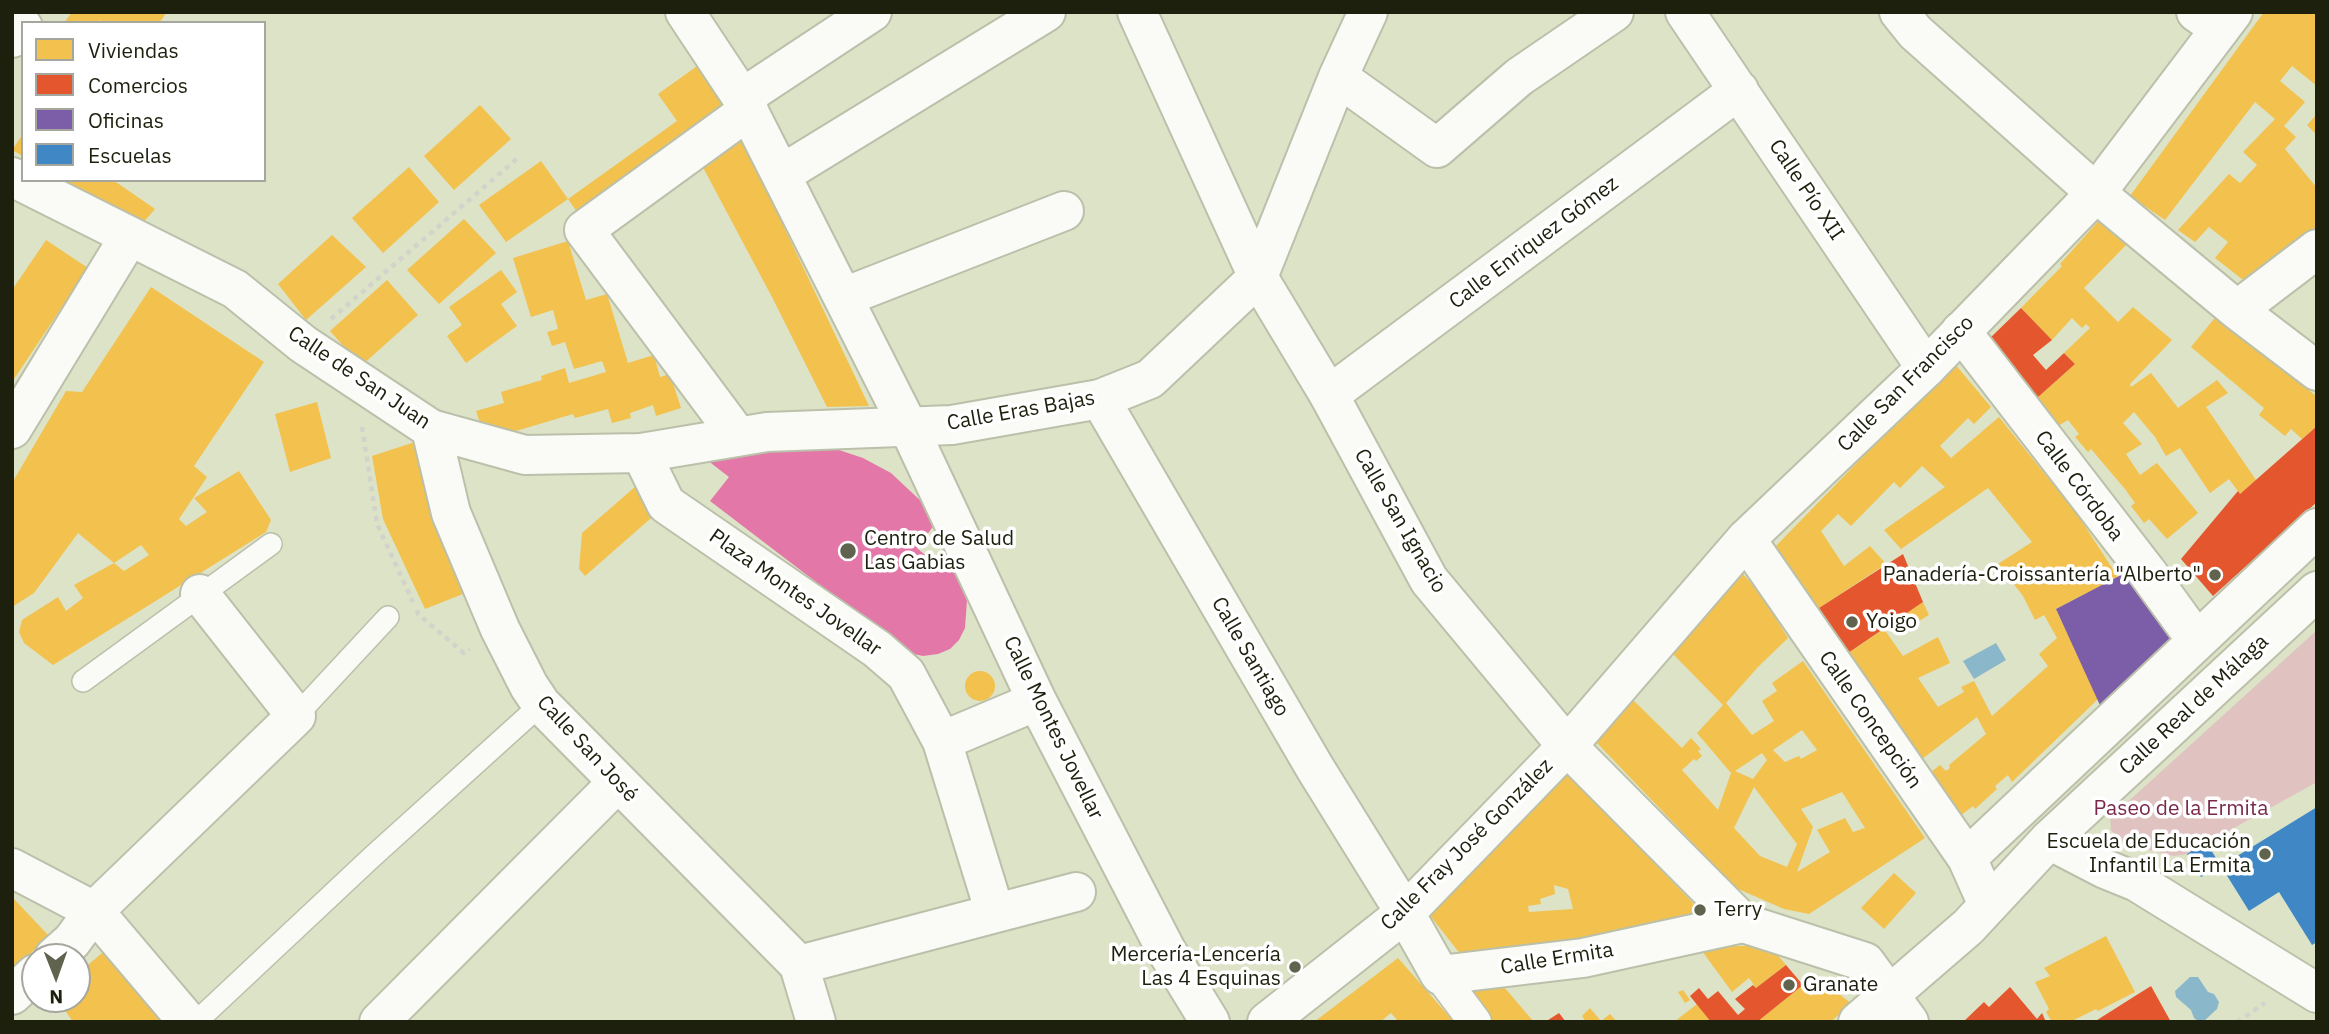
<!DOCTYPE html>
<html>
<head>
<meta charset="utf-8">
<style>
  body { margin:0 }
  #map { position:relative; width:2329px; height:1034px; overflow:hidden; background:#dde3c7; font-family:"IBM Plex Sans",sans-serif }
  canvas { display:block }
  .frame { position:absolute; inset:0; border:14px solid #1d200d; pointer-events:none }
  .legend { position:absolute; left:21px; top:21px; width:245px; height:161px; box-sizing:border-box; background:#fff; border:2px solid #a5a69e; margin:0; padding:9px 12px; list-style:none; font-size:21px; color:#1d200d }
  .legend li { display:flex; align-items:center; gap:14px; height:35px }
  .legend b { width:35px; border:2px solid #a5a69e }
  .north { position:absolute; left:21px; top:943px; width:70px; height:70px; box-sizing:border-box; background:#fff; border:2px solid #a5a69e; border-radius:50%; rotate:179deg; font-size:19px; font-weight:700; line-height:28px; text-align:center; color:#1d200d }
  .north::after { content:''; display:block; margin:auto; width:24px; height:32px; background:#60644e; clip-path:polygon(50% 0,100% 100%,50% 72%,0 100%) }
</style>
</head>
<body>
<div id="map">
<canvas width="2329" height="1034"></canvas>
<div class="frame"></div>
<ul class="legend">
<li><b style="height:19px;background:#f2c14e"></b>Viviendas</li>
<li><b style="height:19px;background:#e4572e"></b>Comercios</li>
<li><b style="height:19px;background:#7b5ea7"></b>Oficinas</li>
<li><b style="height:19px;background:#3f88c5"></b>Escuelas</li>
</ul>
<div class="north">N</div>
</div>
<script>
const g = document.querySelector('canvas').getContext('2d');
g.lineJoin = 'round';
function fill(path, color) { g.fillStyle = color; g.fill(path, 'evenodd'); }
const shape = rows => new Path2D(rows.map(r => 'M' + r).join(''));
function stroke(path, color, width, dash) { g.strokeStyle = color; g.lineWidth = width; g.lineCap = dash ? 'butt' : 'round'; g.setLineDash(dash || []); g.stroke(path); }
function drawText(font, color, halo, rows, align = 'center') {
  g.font = font + ' "IBM Plex Sans",sans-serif'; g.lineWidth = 7; g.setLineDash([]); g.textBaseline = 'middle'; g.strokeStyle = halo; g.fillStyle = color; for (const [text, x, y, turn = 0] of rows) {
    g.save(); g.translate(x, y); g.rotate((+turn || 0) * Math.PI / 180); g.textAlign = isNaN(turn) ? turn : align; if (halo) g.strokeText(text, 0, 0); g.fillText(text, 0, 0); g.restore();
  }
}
fill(shape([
  [2317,630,2317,782,2187,854,2174,856,2124,844,2111,830,2110,818]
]), '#e0c3c1');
fill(shape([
  [1996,643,2006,660,1974,679,1963,661],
  [2190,977,2198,977,2208,992,2214,994,2219,1002,2217,1009,2204,1021,2198,1021,2194,1018,2191,1010,2176,997,2175,991]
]), '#8ab7ca');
fill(shape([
  [72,12,167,12,159,23,104,23,100,20,98,23,64,23],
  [2264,12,2317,12,2317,86,2292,66,2280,81,2305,102,2284,126,2296,137,2285,149,2317,188,2317,226,2247,283,2215,258,2228,242,2209,227,2195,242,2178,230,2229,174,2240,183,2257,165,2243,152,2275,119,2255,102,2165,220,2130,196],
  [700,64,734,112,582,219,568,199,677,121,658,94],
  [480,105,511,139,454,190,424,156],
  [2317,114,2317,135,2307,125],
  [737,128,869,406,827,407,773,299,698,158],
  [23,134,23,156,12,150],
  [541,161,568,199,506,242,479,205],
  [409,167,439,202,383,253,352,218],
  [64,180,113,180,155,209,141,225],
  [2102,217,2130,241,2084,288,2118,322,2133,307,2172,340,2130,384,2131,387,2151,373,2178,408,2217,380,2228,393,2206,407,2256,480,2240,494,2229,479,2210,493,2180,448,2166,456,2155,437,2134,412,2123,423,2142,444,2126,454,2140,475,2157,463,2198,513,2167,539,2149,519,2144,523,2131,506,2135,503,2125,489,2091,449,2088,452,2075,437,2079,434,2068,420,2058,426,2037,398,2075,364,2064,353,2090,328,2086,324,2082,328,2072,318,2052,340,2021,308,2062,266,2060,264],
  [464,219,496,253,439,304,407,270],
  [332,235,366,267,306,320,278,284],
  [46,240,88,268,12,382,12,290],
  [568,241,586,300,607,294,628,363,654,355,660,377,670,374,681,408,656,416,653,405,630,413,631,418,612,423,608,409,575,418,573,414,486,440,476,411,504,403,501,392,542,380,541,376,565,368,569,383,606,372,602,361,574,369,565,342,552,346,547,332,558,329,553,310,531,317,513,258],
  [501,270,517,292,501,304,517,326,466,363,447,336,462,325,449,307],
  [387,280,418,315,361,366,330,331],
  [151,287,264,362,194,466,207,477,179,519,186,526,207,512,194,498,239,471,271,520,266,532,53,665,24,643,19,632,22,620,58,597,66,611,83,598,74,585,114,563,124,571,149,555,141,545,114,563,78,533,34,593,12,607,12,483,66,391,82,392],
  [2218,314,2317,397,2317,426,2302,439,2291,429,2285,436,2259,415,2264,408,2191,347],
  [1954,363,1991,407,1974,424,1968,418,1940,446,1951,458,1999,417,2077,514,2118,577,2056,609,2098,699,2012,782,2008,775,1995,786,1997,789,1975,809,1973,806,1960,816,1931,772,1940,765,1946,771,1950,768,1949,765,1986,734,1977,717,1922,759,1848,653,1884,629,1903,656,1938,637,1950,663,1918,678,1938,707,1964,692,1961,687,1974,681,1992,716,2048,666,2039,654,2057,638,2044,615,2035,620,2023,596,1998,564,2032,542,1988,488,1901,549,1884,530,1945,487,1922,466,1900,488,1894,482,1851,526,1838,514,1821,531,1844,566,1870,546,1886,564,1819,608,1775,547],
  [317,402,331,458,290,472,275,414],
  [415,442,473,590,425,609,383,519,372,456],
  [636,486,658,512,585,576,579,569,582,533],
  [1743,574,1779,615,1776,619,1788,638,1758,667,1726,703,1752,735,1774,721,1762,701,1777,691,1772,683,1803,661,1925,838,1809,914,1784,909,1736,888,1596,742,1632,699,1682,748,1691,738,1701,749,1698,751,1702,756,1696,761,1694,759,1682,770,1718,810,1731,773,1697,733,1723,705,1671,652,1679,637],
  [1802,730,1817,750,1801,759,1799,756,1785,762,1773,750],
  [1762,753,1767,760,1753,779,1735,771],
  [1754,787,1797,844,1787,867,1760,856,1734,828],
  [1842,792,1865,828,1853,832,1845,818,1817,830,1830,852,1797,872,1813,827,1801,809],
  [1923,602,1929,615,1898,634,1892,623],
  '965 686a15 15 0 1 1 30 0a15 15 0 1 1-30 0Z',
  [1568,774,1693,903,1702,919,1581,948,1461,955,1428,913],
  [1554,885,1568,889,1573,909,1529,912,1528,906,1541,904,1540,899,1555,894],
  [1894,873,1916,893,1884,929,1861,908],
  [12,897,49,936,12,971],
  [2106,936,2135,992,2098,1011,2096,1009,2070,1022,2052,1022,2046,1012,2049,1009,2035,982,2050,976,2044,968],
  [1703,946,1770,946,1786,965,1756,988,1749,978,1732,992,1702,951],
  [107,949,159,1017,162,1022,73,1022,57,999,77,999,77,974],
  [1398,958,1454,1022,1399,1022,1391,1013,1380,1022,1314,1022],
  [1826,984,1852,1004,1830,1022,1757,1022,1803,985,1811,996],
  [1466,985,1504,987,1534,1022,1478,1022],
  [1683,990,1690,1000,1685,1003,1678,992],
  [1697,1004,1711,1022,1674,1022],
  [1590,1008,1601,1021,1610,1014,1617,1022,1586,1022,1582,1016]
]), '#f2c14e');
fill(shape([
  [2021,308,2052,340,2033,355,2046,370,2064,353,2075,364,2037,398,1988,340],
  [2317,426,2317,502,2213,596,2181,559,2238,491,2240,494],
  [1903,554,1923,602,1848,653,1819,608],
  [1786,965,1803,985,1757,1022,1711,1022,1690,996,1699,988,1708,999,1718,991,1738,1015,1745,1009,1735,999,1753,985,1756,988],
  [2151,986,2171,1022,2094,1022,2135,996],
  [2010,987,2037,1019,2042,1013,2046,1022,1963,1022,1984,1002,1989,1007],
  [1559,1013,1566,1022,1545,1022]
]), '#e4572e');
fill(shape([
  [2125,573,2182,639,2104,714,2056,609]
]), '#7b5ea7');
fill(shape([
  [2317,807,2317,942,2312,945,2279,892,2249,911,2221,866],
  [2206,842,2221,866,2201,877,2187,854]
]), '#3f88c5');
fill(shape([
  [827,446,863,458,891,473,923,503,935,524,917,548,940,568,950,553,962,582,967,600,965,628,959,640,950,649,938,654,923,656,909,653,710,501,729,477,698,453]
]), '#e377a8');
const service = shape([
  [83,681,271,544],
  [296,716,388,617],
  [196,1022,372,857,527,717]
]);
const pedestrian = shape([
  [1440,975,1475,1022]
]);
const minor = shape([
  [685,12,742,98,909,428,1037,701,1166,950,1210,1022],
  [1137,12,1258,277],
  [1685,12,1926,368],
  [1899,12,1915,32,2096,193,2237,310,2317,371],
  [2196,12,2220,29],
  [12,38,23,27],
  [1338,77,1437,148,1519,77,1614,12],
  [742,98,872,12],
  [782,174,1046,12],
  [1258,277,1338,77,1368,12],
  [844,297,1064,211],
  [2237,310,2317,249],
  [1961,331,2147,572,2197,641],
  [1329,395,1739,90],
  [1100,399,1315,768,1405,913,1440,975,1583,958,1743,923],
  [12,429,129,237],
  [431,429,451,513,500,629,529,686,541,704,799,965,816,1022],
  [737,435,584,230,749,110],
  [641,453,666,504,877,649,906,674,942,741,995,913],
  [1746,539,1967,858,1988,905],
  [942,741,1037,701],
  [2049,840,2105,869,2137,882,2317,993],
  [1967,858,2317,528],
  [12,868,94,911,188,1022],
  [54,957,72,941,94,911,296,716,200,594],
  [799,965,1076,892],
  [12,995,35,974],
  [379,1022,617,783],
  [1267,1022,1405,913,1567,746]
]);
const tertiary = shape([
  [12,177,235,289,303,344,431,429,525,455,641,453,767,432,952,425,1100,399,1150,379,1258,277,1329,395,1429,580,1567,746,1743,923,1865,962,1909,1022],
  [1567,746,1746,539,1926,368,2096,193,2233,12]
]);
const secondary = shape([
  [1858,1022,1968,927,2049,840,2317,591]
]);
stroke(service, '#bbc0aa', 24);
stroke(pedestrian, '#bbc0aa', 35);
stroke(minor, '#bbc0aa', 42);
stroke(tertiary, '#bbc0aa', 42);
stroke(secondary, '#bbc0aa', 42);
stroke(shape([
  [331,319,519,157],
  [362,427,377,524,413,602],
  [417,610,418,614,464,653,470,649],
  [2237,1022,2265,1003]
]), '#d2d3cb', 4.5, [5, 5]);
stroke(service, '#fafbf7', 21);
stroke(pedestrian, '#fafbf7', 32);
stroke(minor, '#fafbf7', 38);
stroke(tertiary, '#fafbf7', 38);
stroke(secondary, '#fafbf7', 38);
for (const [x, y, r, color] of [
  [848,551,9,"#60644e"],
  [2215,575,7,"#60644e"],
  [1852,622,7,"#60644e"],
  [2265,854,7,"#60644e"],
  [1700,910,7,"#60644e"],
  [1295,967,7,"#60644e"],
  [1789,985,7,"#60644e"]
]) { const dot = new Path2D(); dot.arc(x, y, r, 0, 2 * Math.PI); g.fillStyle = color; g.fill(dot); stroke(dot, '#fff', 2.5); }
drawText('21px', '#1d200d', '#fff', [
  ["Calle Pío XII",1806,190,56],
  ["Calle Enriquez Gómez",1534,243,-37],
  ["Calle de San Juan",359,378,34],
  ["Calle San Francisco",1906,384,-45],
  ["Calle Eras Bajas",1021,411,-10],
  ["Calle Córdoba",2079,486,53],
  ["Calle San Ignacio",1400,521,60],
  ["Plaza Montes Jovellar",795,593,35],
  ["Calle Santiago",1250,657,60],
  ["Calle Real de Málaga",2194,705,-43],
  ["Calle Concepción",1870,720,55],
  ["Calle Montes Jovellar",1053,728,64],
  ["Calle San José",587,749,47],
  ["Calle Fray José González",1467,845,-45],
  ["Calle Ermita",1557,959,-9]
]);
drawText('21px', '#1d200d', '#fff', [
  ["Centro de Salud",864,539],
  ["Las Gabias",864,563],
  ["Panadería-Croissantería \"Alberto\"",2201,575,"right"],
  ["Yoigo",1866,622],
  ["Escuela de Educación",2251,842,"right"],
  ["Infantil La Ermita",2251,866,"right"],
  ["Terry",1714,910],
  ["Mercería-Lencería",1281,955,"right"],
  ["Las 4 Esquinas",1281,979,"right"],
  ["Granate",1803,985]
], 'left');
drawText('21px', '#79294a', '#fff', [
  ["Paseo de la Ermita",2181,809]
]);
</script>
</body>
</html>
